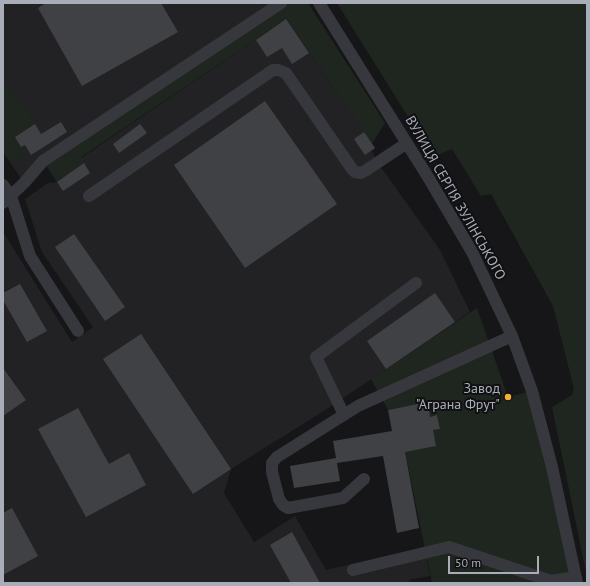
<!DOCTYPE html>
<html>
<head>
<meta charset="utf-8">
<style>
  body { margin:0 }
  #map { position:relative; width:590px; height:586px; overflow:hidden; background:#161618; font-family:"PT Sans",sans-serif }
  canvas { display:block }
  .frame { position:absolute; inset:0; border:4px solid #a8adb8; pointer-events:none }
  .scale { position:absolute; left:448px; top:556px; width:91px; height:18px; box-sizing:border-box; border:2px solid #a8adb8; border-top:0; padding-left:5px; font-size:12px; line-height:14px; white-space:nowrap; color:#a8adb8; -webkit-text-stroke:3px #111113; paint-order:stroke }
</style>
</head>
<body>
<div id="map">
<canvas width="590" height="586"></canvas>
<div class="frame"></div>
<div class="scale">50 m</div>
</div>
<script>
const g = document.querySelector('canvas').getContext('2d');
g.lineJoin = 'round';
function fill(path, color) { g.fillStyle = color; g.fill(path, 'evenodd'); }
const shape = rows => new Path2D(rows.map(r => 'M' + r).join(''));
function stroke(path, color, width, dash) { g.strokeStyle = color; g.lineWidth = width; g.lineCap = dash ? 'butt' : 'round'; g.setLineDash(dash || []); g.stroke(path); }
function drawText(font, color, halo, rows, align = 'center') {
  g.font = font + ' "PT Sans",sans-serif'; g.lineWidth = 4; g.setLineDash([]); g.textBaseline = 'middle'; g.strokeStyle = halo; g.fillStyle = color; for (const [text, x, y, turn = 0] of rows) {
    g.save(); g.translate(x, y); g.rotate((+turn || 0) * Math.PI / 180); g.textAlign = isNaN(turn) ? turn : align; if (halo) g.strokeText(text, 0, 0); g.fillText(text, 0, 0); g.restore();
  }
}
fill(shape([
  [3,3,281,3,43,161,24,183,3,152],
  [286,19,375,148,372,151,378,163,440,250,470,312,330,407,231,469,224,493,254,542,295,516,326,570,424,547,430,576,409,580,410,583,3,583,3,232,72,342,93,327,42,252,25,199,48,183,57,182,81,158]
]), '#222225');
fill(shape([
  [281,3,308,3,385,123,372,144,286,19,81,157,84,163,57,182,43,161],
  [337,3,587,3,587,577,552,407,572,395,574,389,553,306,491,194,481,196,452,149,433,157],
  [3,81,35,124,15,136,21,147,24,145,28,151,11,163,3,152],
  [477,308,508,397,532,391,577,583,432,583,405,452,433,430,440,429,437,416,430,417,427,403,388,410,371,379]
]), '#1e261f');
fill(shape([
  [46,3,161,3,178,32,82,86,38,8],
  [286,19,309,53,292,64,282,48,267,57,256,40],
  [265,101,337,204,245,268,174,165],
  [61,122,67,132,31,155,25,145,21,147,15,137,35,124,41,134],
  [140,124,147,133,119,153,113,144],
  [364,132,375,148,365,155,354,139],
  [84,163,90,173,63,191,57,182],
  [74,234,125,307,105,321,55,247],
  [20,284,47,331,27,342,3,300,3,293],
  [435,293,455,322,386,369,367,341],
  [141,334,231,469,193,494,103,359],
  [3,368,26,400,3,416],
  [428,402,430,417,437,415,440,429,433,430,436,446,405,452,419,528,397,533,383,456,337,463,340,481,294,488,290,466,336,458,333,441,392,431,388,410],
  [78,408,109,464,129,453,146,485,86,517,38,429],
  [12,508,38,556,3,575,3,513],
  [292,532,320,583,291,583,270,545]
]), '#404145');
stroke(shape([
  [319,3,428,177,472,252,512,336,532,391,552,467,577,583],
  [3,185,11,196,30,256,78,331],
  [89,196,273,70,278,70,286,73,352,169,355,172,361,173,365,171,407,143],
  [3,203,24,183,43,161,281,3],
  [344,415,316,357,416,283],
  [364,479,343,498,288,508,283,505,279,499,272,472,272,463,277,457,358,406,512,336],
  [353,570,449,547,551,581,576,577]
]), '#37383d', 12);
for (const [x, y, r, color] of [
  [508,397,4,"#f2b134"]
]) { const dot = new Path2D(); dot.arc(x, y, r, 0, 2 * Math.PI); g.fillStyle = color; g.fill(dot); stroke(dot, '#111113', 1.5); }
drawText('14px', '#a8adb8', '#111113', [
  ["ВУЛИЦЯ СЕРГІЯ ЗУЛІНСЬКОГО",455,198,60]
]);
drawText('14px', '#a8adb8', '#111113', [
  ["Завод",500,389],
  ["\"Аграна Фрут\"",500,405]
], 'right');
</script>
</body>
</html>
